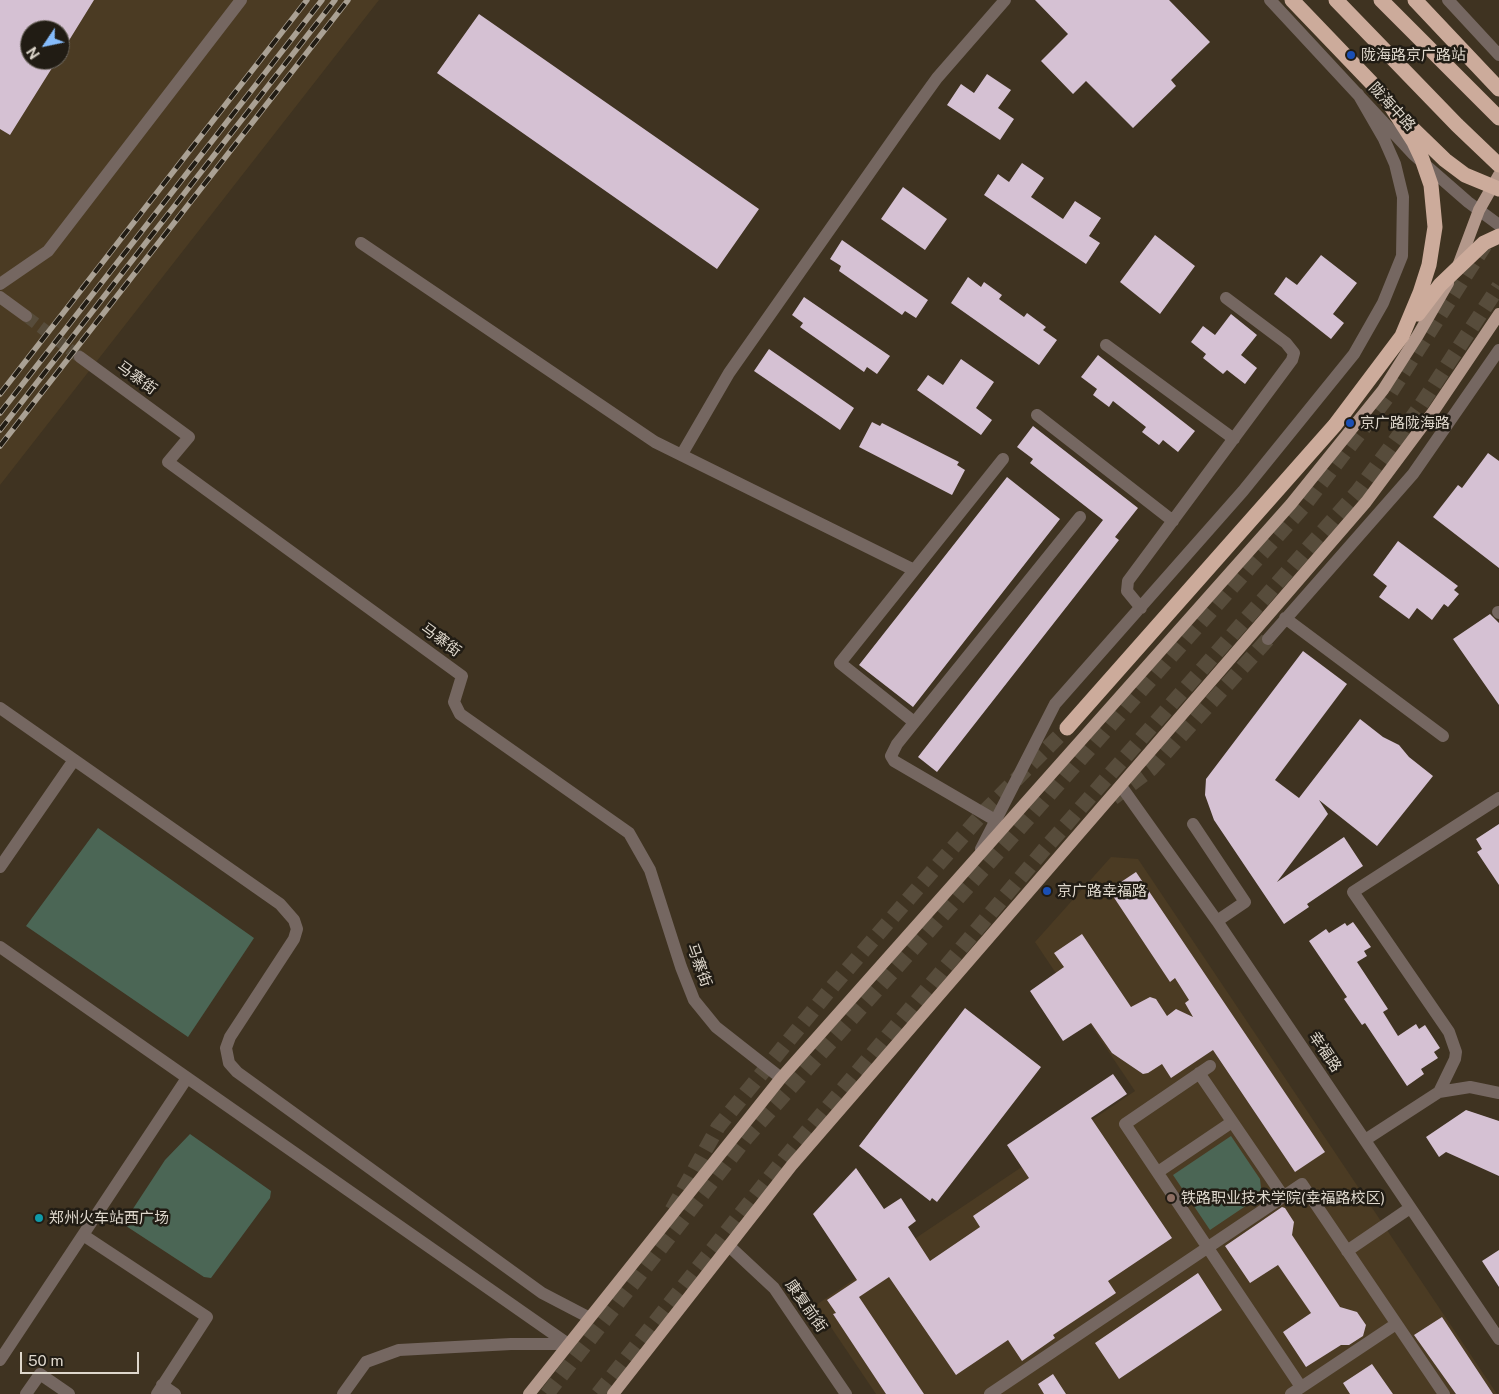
<!DOCTYPE html>
<html>
<head>
<meta charset="utf-8">
<style>
  body { margin:0 }
  #map { position:relative; width:1499px; height:1394px; overflow:hidden; background:#3f3321; font-family:"Public Sans",sans-serif }
  canvas { display:block }
  .north { position:absolute; left:20px; top:20px; width:50px; height:50px; box-sizing:border-box; background:#211c14; border:1px solid #6d675e; border-radius:50%; rotate:236deg; font-size:14px; font-weight:700; line-height:20px; text-align:center; color:#ded7cc }
  .north::after { content:''; display:block; margin:auto; width:18px; height:22px; background:#85bbfb; clip-path:polygon(50% 0,100% 100%,50% 72%,0 100%) }
  .scale { position:absolute; left:20px; top:1352px; width:119px; height:22px; box-sizing:border-box; border:2px solid #ded7cc; border-top:0; padding-left:6px; font-size:15px; line-height:18px; white-space:nowrap; color:#ded7cc; -webkit-text-stroke:4px #211c14; paint-order:stroke }
</style>
</head>
<body>
<div id="map">
<canvas width="1499" height="1394"></canvas>
<div class="north">N</div>
<div class="scale">50 m</div>
</div>
<script>
const g = document.querySelector('canvas').getContext('2d');
g.lineJoin = 'round';
function fill(path, color) { g.fillStyle = color; g.fill(path, 'evenodd'); }
const shape = rows => new Path2D(rows.map(r => 'M' + r).join(''));
function stroke(path, color, width, dash) { g.strokeStyle = color; g.lineWidth = width; g.lineCap = dash ? 'butt' : 'round'; g.setLineDash(dash || []); g.stroke(path); }
function drawText(font, color, halo, rows, align = 'center') {
  g.font = font + ' "Public Sans","Noto Sans SC",sans-serif'; g.lineWidth = 5; g.setLineDash([]); g.textBaseline = 'middle'; g.strokeStyle = halo; g.fillStyle = color; for (const [text, x, y, turn = 0] of rows) {
    g.save(); g.translate(x, y); g.rotate((+turn || 0) * Math.PI / 180); g.textAlign = isNaN(turn) ? turn : align; if (halo) g.strokeText(text, 0, 0); g.fillText(text, 0, 0); g.restore();
  }
}
fill(shape([
  [0,0,379,0,0,485],
  [30,30,60,30,60,60,30,60],
  [1111,857,1138,859,1497,1394,876,1394,816,1305,1135,1091,1035,942]
]), '#4b3b23');
fill(shape([
  [98,828,254,938,188,1037,26,926],
  [190,1134,271,1191,270,1198,211,1278,204,1277,123,1224,165,1160],
  [1231,1136,1260,1179,1261,1188,1256,1199,1210,1230,1173,1175]
]), '#4b6655');
fill(shape([
  [0,0,94,0,60,55,60,30,30,30,30,60,57,60,10,135,0,129],
  [1035,0,1169,0,1210,42,1171,80,1176,86,1133,128,1086,81,1073,94,1041,61,1068,34],
  [479,14,759,209,717,269,437,73],
  [987,74,1011,90,998,108,1014,119,1000,140,947,105,961,84,974,93],
  [1022,163,1044,178,1031,197,1063,219,1075,201,1101,218,1089,236,1100,243,1086,264,984,195,998,174,1009,182],
  [903,187,947,219,925,250,881,219],
  [1155,235,1195,266,1160,314,1120,282],
  [842,240,928,300,916,318,905,311,902,315,839,271,841,266,830,259],
  [1321,255,1357,283,1333,314,1344,323,1331,339,1274,294,1286,277,1297,285],
  [968,277,981,287,984,282,1002,295,999,299,1024,317,1027,313,1046,327,1043,330,1057,340,1039,365,951,303],
  [804,297,890,356,877,374,867,367,864,372,800,327,803,323,792,315],
  [1231,314,1257,335,1241,355,1257,368,1245,384,1227,370,1223,374,1203,358,1206,354,1191,342,1203,326,1215,335],
  [769,349,854,408,840,430,754,371],
  [1098,355,1195,431,1178,452,1163,440,1159,445,1142,432,1146,427,1113,401,1109,407,1093,395,1097,389,1081,377],
  [961,359,994,382,976,408,992,420,981,435,917,390,928,375,943,385],
  [872,422,880,426,882,423,959,462,957,465,965,470,952,495,859,447],
  [1033,426,1138,508,1115,537,1119,540,937,772,918,757,1103,520,1030,463,1033,459,1017,447],
  [1488,453,1499,461,1499,568,1433,517,1458,485,1462,488],
  [1007,477,1060,519,913,707,859,665],
  [1398,541,1458,586,1454,590,1459,594,1448,607,1444,604,1432,620,1417,608,1409,619,1379,597,1387,586,1373,575],
  [1490,614,1499,623,1499,705,1453,639],
  [1303,651,1347,684,1275,780,1299,798,1360,719,1383,737,1399,745,1409,757,1433,776,1377,846,1319,800,1328,814,1277,882,1344,837,1363,866,1307,904,1309,907,1284,924,1214,820,1205,795,1206,779],
  [1499,824,1499,885,1477,852,1482,849,1476,839],
  [1136,872,1325,1152,1295,1172,1213,1050,1171,1078,1162,1064,1148,1073,1143,1074,1112,1053,1091,1023,1063,1041,1030,991,1064,967,1054,953,1082,934,1131,1007,1150,997,1156,999,1167,1016,1176,1009,1193,1017,1185,1003,1189,1000,1175,978,1170,982,1109,890],
  [1353,922,1371,947,1364,951,1367,956,1357,962,1388,1009,1383,1012,1398,1036,1416,1024,1419,1029,1425,1025,1440,1048,1434,1052,1438,1058,1421,1069,1424,1074,1407,1086,1365,1023,1362,1025,1344,999,1347,997,1309,941,1326,929,1329,933,1345,923,1347,926],
  [965,1008,1041,1067,937,1202,932,1198,930,1201,859,1146],
  [1113,1074,1127,1094,1091,1118,1172,1238,1108,1281,1116,1293,1053,1335,1055,1338,1022,1361,1008,1340,956,1375,889,1277,859,1297,924,1394,886,1394,833,1314,836,1313,827,1300,857,1280,813,1214,856,1168,884,1209,901,1198,916,1221,908,1227,930,1261,980,1227,973,1216,1029,1178,1007,1145],
  [1466,1110,1499,1121,1499,1176,1446,1152,1439,1157,1426,1137],
  [1282,1207,1285,1208,1294,1222,1292,1235,1340,1307,1357,1312,1366,1325,1363,1336,1349,1345,1341,1345,1306,1367,1283,1332,1311,1313,1278,1265,1250,1283,1225,1246],
  [1499,1250,1499,1287,1482,1261],
  [1198,1273,1222,1310,1119,1379,1095,1343],
  [1442,1317,1493,1394,1456,1394,1414,1335],
  [1372,1364,1393,1394,1350,1394,1343,1383],
  [1053,1374,1066,1394,1044,1394,1038,1384]
]), '#d5c1d3');
stroke(shape([
  [26,316,80,357]
]), '#574c3b', 12, [12, 6]);
stroke(shape([
  [1113,798,1151,769,1268,639],
  [672,1210,718,1127,833,986,982,814,1067,728],
  [547,1394,747,1137,1303,507,1389,395,1485,245],
  [598,1394,784,1159,1042,852,1358,491,1419,408,1499,286]
]), '#574c3b', 15, [15, 8]);
stroke(shape([
  [1270,0,1413,154,1468,202,1499,225],
  [1448,0,1499,55],
  [361,243,655,442,914,570],
  [0,284,48,251,241,0],
  [0,297,26,316],
  [1106,345,1234,439],
  [80,357,189,437,168,462,462,676,454,702,460,714,629,833,650,870,681,967,694,1000,716,1027,781,1078],
  [1037,415,1173,521],
  [682,454,729,373,906,121,937,78,1005,0],
  [1141,608,1127,591,1128,581,1292,360,1294,353,1286,343,1226,298],
  [1498,612,1499,613],
  [1285,618,1443,736],
  [1268,639,1413,474,1499,350],
  [0,708,280,904,294,920,297,929,294,939,230,1037,226,1048,229,1063,237,1072,542,1293,588,1317],
  [914,722,840,663,1003,459],
  [1121,786,1217,921,1499,1339],
  [995,820,894,761,891,756,897,744,1080,517],
  [1193,824,1245,902,1217,921],
  [981,849,1055,704,1243,491,1354,354,1383,303,1402,256,1403,197,1395,164,1384,139,1358,94],
  [0,867,74,760],
  [0,947,568,1344],
  [1210,1066,1125,1124,1301,1387],
  [1199,1073,1283,1196],
  [1439,1092,1455,1059,1456,1052,1449,1032,1353,892,1499,798],
  [1365,1140,1439,1092,1470,1087,1499,1093],
  [1158,1172,1232,1122],
  [83,1235,207,1317,157,1394],
  [729,1246,774,1288,846,1394],
  [1347,1251,1410,1208],
  [0,1360,187,1078],
  [162,1385,175,1394],
  [26,1394,40,1374,69,1394],
  [343,1394,366,1362,399,1350,511,1344,568,1344],
  [990,1394,1302,1184,1444,1394],
  [1291,1394,1396,1324]
]), '#756761', 12);
stroke(shape([
  [1458,266,1479,210,1499,175],
  [529,1394,781,1078,1291,504,1383,390,1418,335,1448,283],
  [613,1394,792,1165,1366,502,1433,412,1499,314]
]), '#b3988b', 12);
stroke(shape([
  [1336,0,1457,125,1499,165],
  [1381,0,1499,118],
  [1415,0,1499,89],
  [1414,130,1445,160,1465,175,1499,189],
  [1418,314,1440,285,1484,243,1499,236],
  [1067,728,1335,425,1402,336,1420,293,1429,265,1435,227,1431,185,1422,159,1414,142,1385,97,1292,0]
]), '#ccab9b', 15);
const rail = shape([
  [0,394,307,0],
  [0,413,322,0],
  [0,430,335,0],
  [0,446,348,0]
]);
stroke(rail, '#aaa194', 5.5);
stroke(rail, '#211c14', 4, [11]);
for (const [x, y, r, color] of [
  [1351,55,5,"#1a4fb4"],
  [1350,423,5,"#1a4fb4"],
  [1047,891,5,"#1a4fb4"],
  [1171,1198,5,"#8d6e63"],
  [39,1218,5,"#0f9aa8"]
]) { const dot = new Path2D(); dot.arc(x, y, r, 0, 2 * Math.PI); g.fillStyle = color; g.fill(dot); stroke(dot, '#211c14', 2); }
drawText('15px', '#ded7cc', '#211c14', [
  ["陇海路京广路站",1361,55],
  ["京广路陇海路",1360,423],
  ["京广路幸福路",1057,891],
  ["铁路职业技术学院(幸福路校区)",1181,1198],
  ["郑州火车站西广场",49,1218]
], 'left');
drawText('15px', '#ded7cc', '#211c14', [
  ["陇海中路",1392,107,47],
  ["马寨街",137,378,36],
  ["马寨街",441,640,36],
  ["马寨街",699,965,70],
  ["幸福路",1325,1052,56],
  ["康复前街",806,1306,55]
]);
</script>
</body>
</html>
